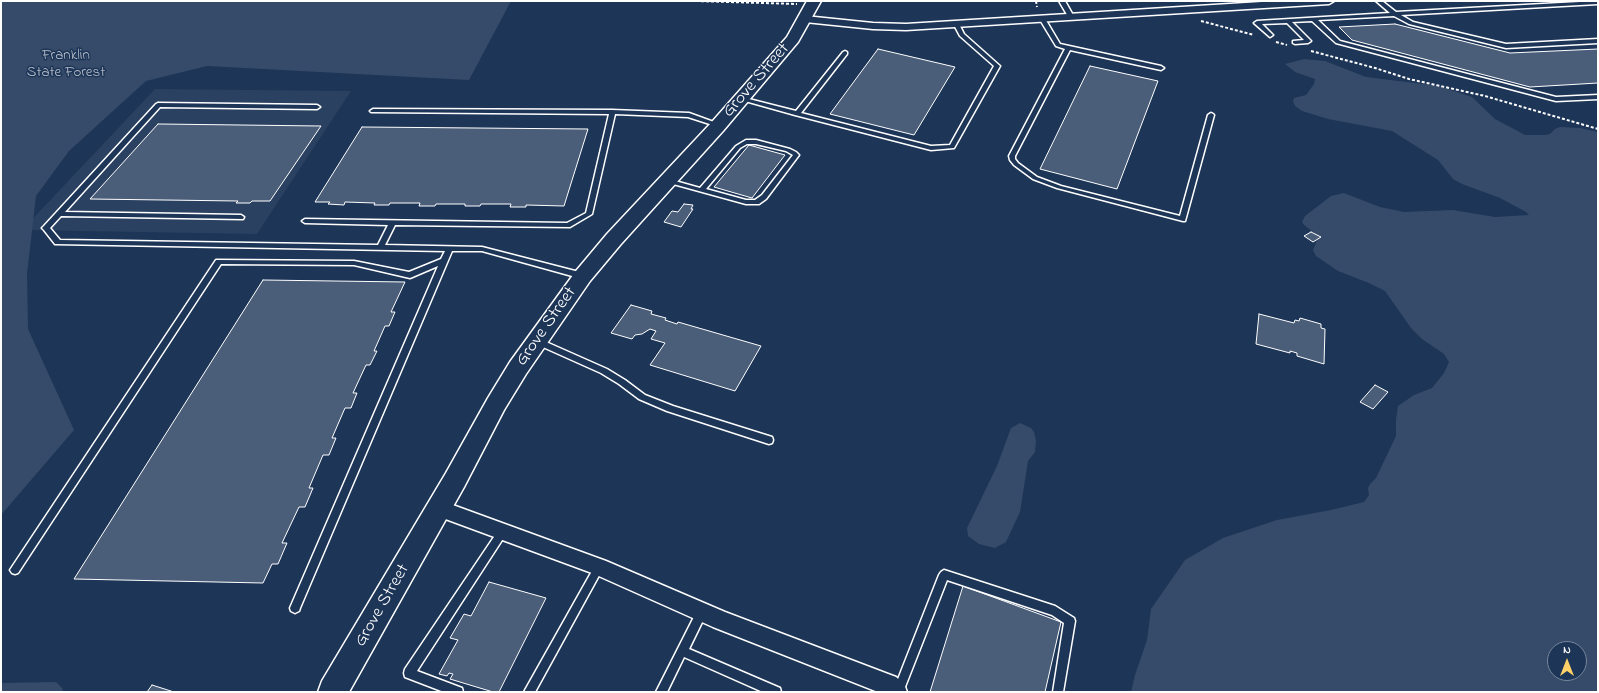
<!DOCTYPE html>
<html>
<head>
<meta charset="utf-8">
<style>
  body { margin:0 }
  #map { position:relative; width:1599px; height:693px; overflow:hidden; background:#1d3557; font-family:"Indie Flower",sans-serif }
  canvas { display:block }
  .frame { position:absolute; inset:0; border:2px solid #fff; pointer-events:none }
  .north { position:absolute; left:1547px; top:641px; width:40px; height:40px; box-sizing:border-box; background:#1d3557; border:1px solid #77869a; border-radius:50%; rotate:0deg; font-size:11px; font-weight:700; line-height:16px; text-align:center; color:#fff }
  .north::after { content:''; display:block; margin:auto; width:14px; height:18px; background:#ffd166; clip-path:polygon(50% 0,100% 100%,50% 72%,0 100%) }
</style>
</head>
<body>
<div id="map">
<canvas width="1599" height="693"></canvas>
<div class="frame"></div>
<div class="north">N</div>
</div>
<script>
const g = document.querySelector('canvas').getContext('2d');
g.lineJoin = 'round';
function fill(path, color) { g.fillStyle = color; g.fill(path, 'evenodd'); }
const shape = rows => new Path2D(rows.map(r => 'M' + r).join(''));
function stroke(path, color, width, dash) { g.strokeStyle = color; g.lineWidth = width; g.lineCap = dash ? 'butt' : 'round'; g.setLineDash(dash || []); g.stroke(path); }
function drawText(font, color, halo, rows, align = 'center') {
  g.font = font + ' "Indie Flower",sans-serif'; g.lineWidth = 3; g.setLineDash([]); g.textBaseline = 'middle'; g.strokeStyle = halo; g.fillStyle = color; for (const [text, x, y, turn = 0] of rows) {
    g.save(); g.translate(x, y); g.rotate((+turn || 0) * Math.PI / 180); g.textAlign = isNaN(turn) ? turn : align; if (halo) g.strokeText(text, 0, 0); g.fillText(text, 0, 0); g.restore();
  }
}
fill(shape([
  [155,89,351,91,257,234,22,230]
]), '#2a4161');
fill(shape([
  [1,1,511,1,469,80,207,66,146,81,69,151,36,196,27,274,28,329,74,430,1,515],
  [1304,59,1325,61,1366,77,1439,86,1472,97,1495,119,1525,135,1545,135,1550,134,1555,129,1560,127,1580,128,1598,132,1598,692,1131,692,1135,675,1147,640,1151,609,1185,560,1223,538,1277,520,1331,510,1364,502,1369,495,1368,488,1370,484,1376,478,1396,436,1396,420,1398,406,1414,395,1432,388,1444,373,1449,362,1444,354,1422,339,1411,328,1385,291,1369,283,1338,271,1316,256,1313,250,1318,238,1313,232,1304,225,1302,222,1305,216,1331,196,1344,193,1380,207,1404,212,1453,210,1495,217,1529,215,1526,212,1500,198,1462,184,1453,179,1438,160,1392,131,1328,119,1302,111,1295,106,1293,101,1294,98,1306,95,1314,84,1315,79,1295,72,1285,64],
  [1555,649,1579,649,1579,673,1555,673],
  [1020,423,1031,428,1034,432,1036,441,1035,452,1028,461,1020,512,1006,542,995,548,979,544,968,536,967,528,997,466,1011,428],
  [56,682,62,688,63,692,1,692,1,683]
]), '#364b69');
const building = shape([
  [1395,24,1510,53,1598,49,1598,83,1530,87,1352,40,1339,27,1395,24],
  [878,49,955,67,914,135,830,114,878,49],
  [1090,66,1158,81,1117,189,1040,169,1090,66],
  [158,124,321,126,270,201,252,201,250,203,236,203,238,201,90,199,158,124],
  [362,127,588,129,564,206,526,205,526,207,510,207,511,204,481,204,480,206,465,206,465,204,436,204,435,206,419,206,420,203,390,203,389,205,374,205,375,203,345,202,344,205,328,204,330,202,315,202,362,127],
  [749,145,785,155,752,198,714,187,749,145],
  [684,204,693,205,691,209,693,209,681,227,664,222,672,211,678,212,684,204],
  [1311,232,1321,237,1313,242,1304,236,1311,232],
  [263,280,405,282,391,312,395,312,389,326,385,326,374,351,377,351,370,365,366,365,353,393,357,393,351,408,345,408,332,438,336,438,329,455,323,455,309,488,313,488,305,507,299,507,282,543,287,543,278,564,272,564,263,583,74,579,263,280],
  [631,305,652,311,651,314,666,318,665,320,677,324,678,322,761,346,735,391,650,365,665,343,651,339,656,331,650,329,642,334,635,335,632,339,611,333,631,305],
  [1259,314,1294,323,1295,320,1299,321,1300,318,1321,324,1321,328,1325,329,1324,364,1297,356,1297,353,1290,351,1290,353,1256,344,1259,314],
  [1375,385,1388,392,1373,409,1360,402,1375,385],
  [489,582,546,598,499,692,493,692,450,679,453,674,449,673,447,676,439,674,458,640,450,638,464,614,471,616,489,582],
  [963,586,1061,622,1045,692,930,692,963,586],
  [152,685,174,692,147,692,152,685]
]);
fill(building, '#4a5d79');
stroke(building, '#fff', 1);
const service = shape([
  [1059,1,1065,1,1074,17,1073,18,1069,18,1059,1],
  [1376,1,1382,1,1396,12,1598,1,1598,4,1401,15,1413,22,1506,44,1598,39,1598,43,1506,48,1409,24,1394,16,1318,20,1340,41,1556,97,1598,95,1598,99,1556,101,1336,43,1312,21,1292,22,1311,41,1308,43,1295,44,1293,43,1293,41,1304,40,1287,23,1262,24,1273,35,1270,37,1254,23,1257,21,1390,13,1376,1],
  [1040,17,1044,17,1060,44,1161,66,1164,68,1161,70,1070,50,1015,156,1015,159,1018,163,1037,177,1061,186,1180,216,1208,115,1211,113,1213,114,1214,115,1185,221,1183,221,1057,188,1033,179,1014,165,1010,160,1009,156,1065,49,1056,46,1039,18,1040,17],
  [954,22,958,22,964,34,1000,66,954,148,931,150,795,115,738,99,741,97,796,111,843,52,845,51,847,52,847,54,801,113,931,146,950,145,994,66,960,36,953,23,954,22],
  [158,103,317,105,320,107,317,109,160,107,65,212,241,215,244,217,243,219,61,216,50,228,60,240,378,245,388,225,305,223,302,221,305,219,567,223,586,213,609,114,371,112,370,111,373,109,612,110,689,113,722,125,719,127,688,117,615,114,592,214,570,227,395,225,385,245,482,247,583,273,587,276,583,279,482,251,452,251,300,608,299,611,295,613,291,611,290,608,438,266,410,278,354,265,221,264,18,573,15,574,12,573,10,570,216,260,354,261,409,272,441,259,445,251,55,244,44,230,42,228,44,226,156,104,158,103],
  [746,140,756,140,790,149,796,152,799,155,766,199,759,204,746,204,666,182,665,181,668,179,700,188,736,146,746,140],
  [747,144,756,144,786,151,793,155,762,195,755,200,746,200,706,189,740,148,747,144],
  [537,338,607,369,625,380,645,395,673,406,772,437,773,440,772,443,769,444,667,411,639,399,619,384,601,373,534,343,533,341,534,339,537,338],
  [503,527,506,528,508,531,506,534,417,671,462,688,463,692,444,692,405,677,404,673,405,669,500,528,503,527],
  [599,563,602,564,604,567,602,570,535,692,524,692,596,564,599,563],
  [944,570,1055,606,1074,618,1075,621,1063,692,1053,692,1064,623,1052,615,947,580,903,692,893,692,939,575,941,572,944,570],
  [702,607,706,609,707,612,689,649,780,688,781,692,763,692,684,657,667,692,656,692,698,609,702,607]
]);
const minor = shape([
  [1278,1,1334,1,1329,4,906,30,873,29,805,22,800,19,805,16,873,23,906,24,1278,1],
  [439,500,606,561,725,612,888,674,896,677,904,684,907,692,878,692,713,627,592,573,432,514,430,508,432,502,439,500]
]);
const secondary = shape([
  [807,1,821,1,798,42,723,131,621,244,590,281,526,374,504,410,464,487,349,692,318,692,322,681,446,473,488,398,510,362,576,271,607,234,711,123,787,37,807,1]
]);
stroke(service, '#fff', 3);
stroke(minor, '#fff', 3);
stroke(secondary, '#fff', 3);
stroke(shape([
  [696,1,797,4],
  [1036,1,1037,7],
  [1201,21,1254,35],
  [1276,42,1287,45],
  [1311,51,1375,68,1409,79,1485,96,1598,129]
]), '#fff', 2, [3, 2]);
fill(service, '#1d3557');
fill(minor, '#1d3557');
fill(secondary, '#1d3557');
drawText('15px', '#b9c0ca', '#1d3557', [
  ["Franklin",66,57],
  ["State Forest",66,74]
]);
drawText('18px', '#fff', '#1d3557', [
  ["Grove Street",757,81,-49],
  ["Grove Street",547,327,-55],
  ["Grove Street",383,606,-60]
]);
</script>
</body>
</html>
